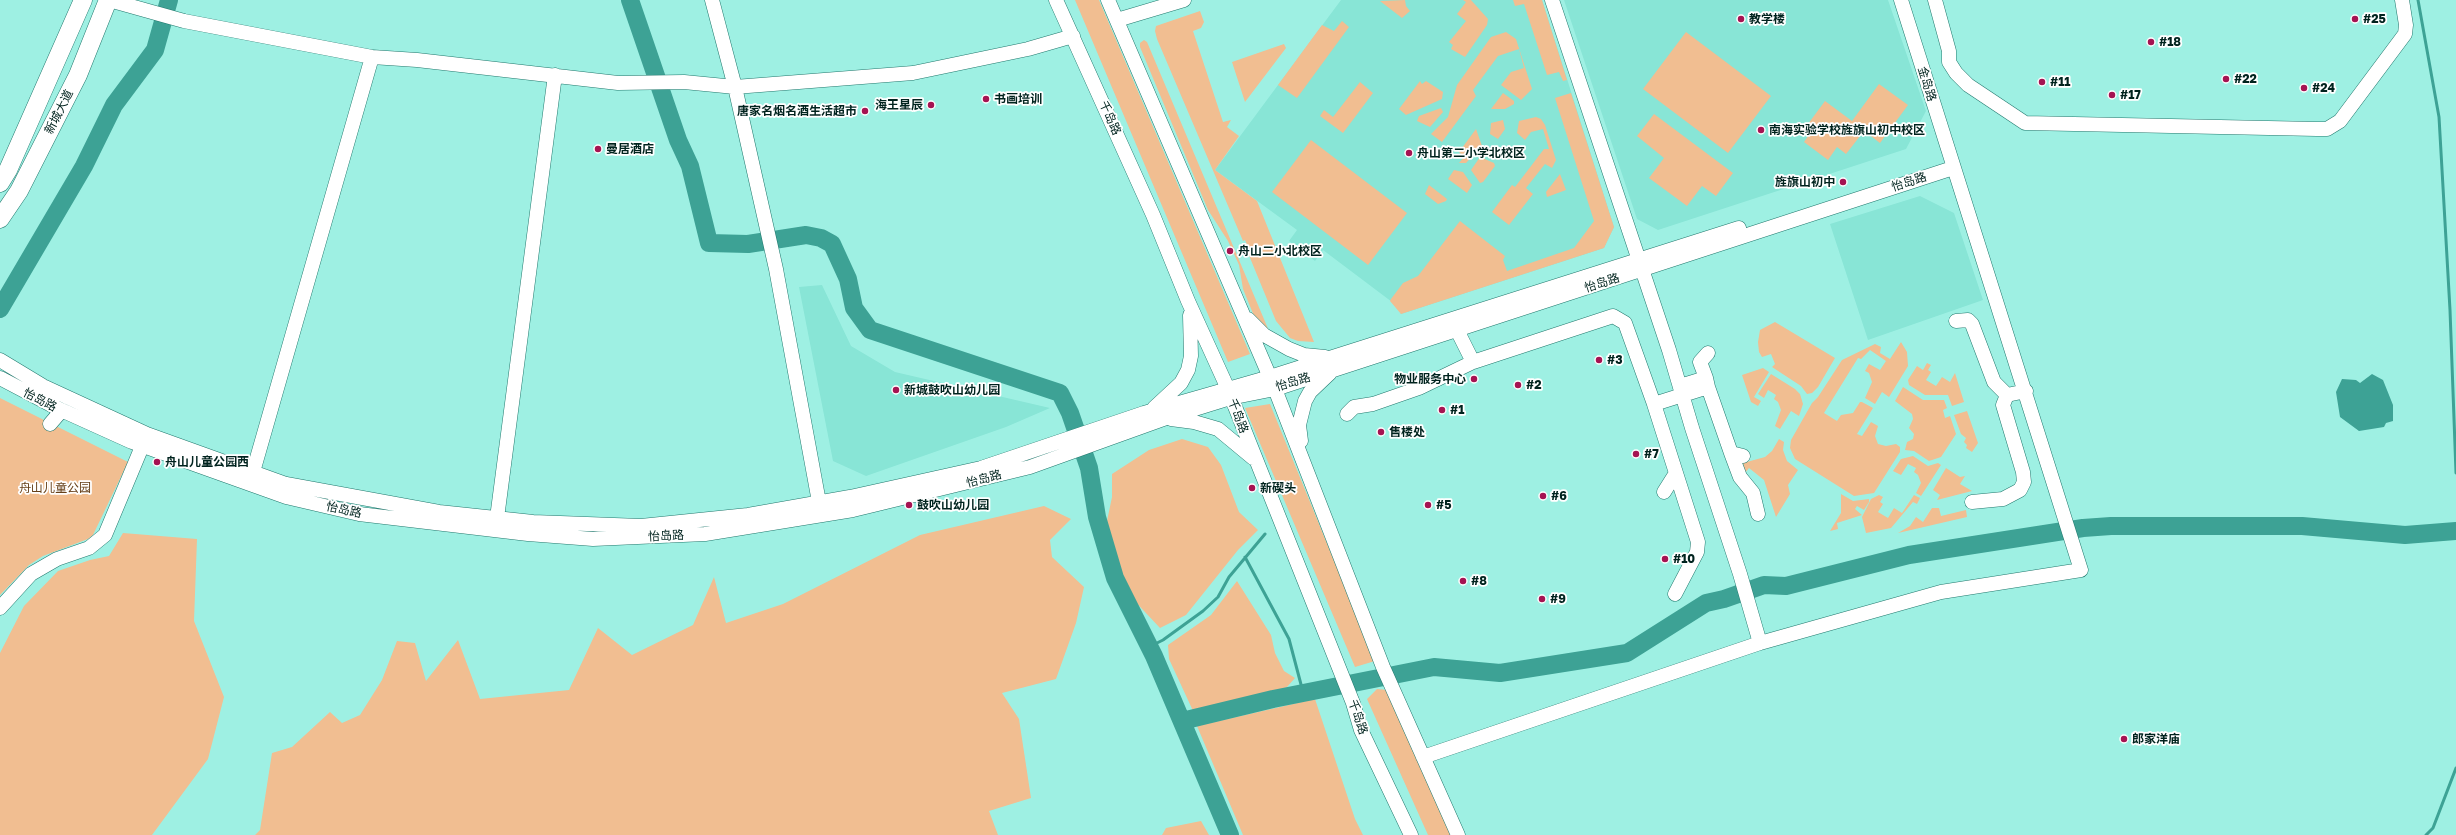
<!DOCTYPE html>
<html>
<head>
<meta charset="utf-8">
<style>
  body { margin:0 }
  canvas { display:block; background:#9ef0e3 }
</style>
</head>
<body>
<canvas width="2456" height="835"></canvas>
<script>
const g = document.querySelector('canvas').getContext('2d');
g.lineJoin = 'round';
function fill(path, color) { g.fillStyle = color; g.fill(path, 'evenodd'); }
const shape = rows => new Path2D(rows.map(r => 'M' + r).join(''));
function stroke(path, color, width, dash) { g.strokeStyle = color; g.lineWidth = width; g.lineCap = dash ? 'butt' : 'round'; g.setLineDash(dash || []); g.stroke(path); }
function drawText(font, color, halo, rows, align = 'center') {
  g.font = font + ' "Golos Text","Noto Sans SC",sans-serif'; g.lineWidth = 3.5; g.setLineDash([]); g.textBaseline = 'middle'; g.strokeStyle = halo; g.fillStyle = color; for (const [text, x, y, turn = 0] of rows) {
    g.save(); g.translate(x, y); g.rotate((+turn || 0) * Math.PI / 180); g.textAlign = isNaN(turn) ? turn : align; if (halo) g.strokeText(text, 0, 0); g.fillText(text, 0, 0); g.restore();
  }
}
fill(shape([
  [1341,0,1542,0,1614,227,1604,248,1401,314,1396,305,1323,250,1315,261,1289,241,1297,230,1215,170],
  [1564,0,1888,0,1926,111,1906,149,1658,230,1637,219],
  [1920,196,1954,213,1983,300,1868,340,1830,224],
  [822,285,851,346,895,372,1050,408,1006,427,866,476,833,461,799,287]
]), '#88e5d6');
fill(shape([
  [1075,0,1099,0,1250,354,1228,362],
  [1405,0,1406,6,1410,11,1402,18,1380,1],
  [1463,0,1471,0,1488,19,1487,25,1465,57,1451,49,1453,45,1449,42,1466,21,1457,14,1466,2],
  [1513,0,1542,0,1567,80,1563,81,1559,72,1547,75,1524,4,1515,6],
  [1200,11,1204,22,1201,28,1193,31,1223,122,1231,120,1227,127,1239,136,1215,170,1257,201,1314,342,1298,341,1290,338,1276,321,1248,253,1250,252,1245,240,1243,241,1157,39,1155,31,1156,26],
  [1342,21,1349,27,1297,98,1278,85,1322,25,1334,31],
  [1506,32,1516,39,1532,89,1521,100,1501,85,1511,72,1524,68,1519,49,1498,56,1473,90,1476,96,1442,142,1431,134,1448,117,1457,85,1491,37],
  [1686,32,1771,96,1728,153,1643,89],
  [1144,40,1147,42,1269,331,1254,316,1243,289,1239,265,1228,241,1208,210,1140,47,1140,43],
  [1284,44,1286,48,1245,102,1232,62],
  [1420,81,1422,84,1426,81,1443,92,1442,99,1406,115,1399,109],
  [1360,82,1373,93,1343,133,1320,116,1324,110,1333,117],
  [1879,84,1908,105,1880,143,1864,131,1846,154,1837,147,1828,160,1804,142,1813,129,1808,124,1825,101,1852,121],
  [1503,93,1514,101,1514,104,1505,109,1491,109],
  [1571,93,1614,227,1604,248,1401,314,1390,301,1391,299,1403,283,1418,276,1460,221,1505,256,1503,260,1507,271,1574,248,1594,221,1555,98],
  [1441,108,1443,112,1430,127,1417,121,1419,116],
  [1654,114,1733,173,1716,196,1702,186,1687,206,1649,178,1664,158,1637,136],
  [1536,117,1541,119,1545,125,1556,160,1552,168,1545,164,1526,188,1533,194,1509,225,1492,212,1512,185,1515,187,1544,149,1549,149,1543,129,1531,132,1525,140,1517,133,1519,121],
  [1503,120,1505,129,1498,139,1490,134,1491,123],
  [1476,129,1482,146,1466,163,1459,163,1464,157,1459,152],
  [1311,140,1407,213,1368,265,1272,192],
  [1480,157,1494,163,1495,166,1483,182,1480,183,1471,170],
  [1454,170,1463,172,1472,185,1467,193,1448,179],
  [1560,174,1566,190,1547,197,1546,192],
  [1429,185,1447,199,1446,201,1438,204,1425,194],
  [1775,322,1835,358,1818,387,1812,393,1807,394,1801,386,1772,367,1775,364,1771,354,1762,357,1759,352,1758,342,1760,330],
  [1901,342,1907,352,1908,366,1889,397,1882,392,1875,404,1865,398,1872,382,1869,373,1865,371,1869,364,1880,370,1886,361,1870,350,1861,359,1858,358,1824,413,1837,421,1841,415,1853,413,1860,402,1862,402,1873,408,1857,434,1862,436,1871,422,1878,426,1875,436,1878,444,1886,446,1896,444,1900,447,1900,452,1874,493,1854,496,1795,459,1790,448,1791,440,1812,403,1818,397,1842,360,1875,344,1881,347,1880,353,1890,359],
  [1927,363,1931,365,1928,370,1931,372,1926,380,1936,386,1942,377,1950,382,1955,373,1964,402,1952,406,1948,395,1925,395,1909,385,1908,380,1917,366,1923,370],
  [1763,368,1769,372,1754,397,1761,401,1758,406,1751,402,1742,375],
  [1771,374,1795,389,1800,394,1803,404,1799,416,1791,411,1780,429,1775,426,1781,410,1778,402,1774,399,1776,395,1768,390,1764,398,1758,394],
  [1903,387,1923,400,1944,400,1947,408,1943,410,1945,418,1950,416,1956,434,1941,457,1929,461,1914,451,1905,450,1907,442,1913,439,1914,434,1909,428,1913,419,1912,414,1895,401],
  [0,398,128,462,93,535,88,539,43,556,29,565,0,595],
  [1270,404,1375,661,1355,667,1245,408],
  [1967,411,1978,443,1972,452,1966,448,1967,445,1964,442,1966,438,1961,434,1954,415],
  [1182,439,1208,447,1221,465,1239,512,1258,530,1238,550,1186,615,1160,628,1129,595,1113,556,1107,521,1112,497,1112,474,1149,450],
  [1779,439,1784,442,1783,450,1787,461,1798,470,1788,485,1790,494,1776,517,1764,480,1749,468,1745,473,1743,463,1765,457,1772,451],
  [1913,456,1928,466,1938,463,1941,465,1921,496,1916,493,1921,483,1918,475,1914,472,1916,468,1908,464,1901,475,1893,471,1901,459],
  [1946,468,1960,477,1965,476,1960,484,1972,491,1937,500,1940,495,1933,490],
  [1841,494,1853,501,1869,499,1869,502,1864,510,1857,506,1855,509,1862,515,1837,523,1838,529,1830,531,1841,513],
  [1879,495,1883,497,1880,502,1883,504,1878,512,1888,518,1894,508,1902,513,1914,495,1920,498,1917,504,1913,502,1891,528,1866,533,1862,517,1871,499],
  [1044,506,1071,519,1050,540,1052,557,1084,587,1076,623,1056,679,1002,693,1019,719,1031,798,989,811,998,835,255,835,260,830,272,753,292,747,330,712,342,723,360,715,382,680,397,641,415,643,426,681,458,640,480,699,569,690,598,628,632,655,693,625,714,577,726,623,783,604,920,535],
  [1932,508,1939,508,1941,516,1966,510,1967,517,1898,533,1910,526,1916,517,1923,522],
  [123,533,197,539,194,621,224,697,208,759,152,835,0,835,0,653,24,606,58,571,90,560,109,556],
  [1237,581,1271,635,1275,653,1284,671,1295,678,1287,687,1277,691,1194,713,1169,659,1168,645,1211,615],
  [1377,689,1388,690,1451,835,1428,835,1367,699],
  [1315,699,1355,819,1363,835,1243,835,1197,726],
  [1201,821,1209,835,1162,835,1166,828]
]), '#f1be91');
fill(shape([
  [2372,374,2383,380,2393,405,2393,421,2386,423,2384,427,2359,431,2340,417,2336,392,2342,379,2356,380,2360,383]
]), '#3da295');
stroke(shape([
  [2418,0,2439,117,2450,310,2456,473],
  [1245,557,1289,639,1303,692],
  [1149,647,1163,640,1203,611,1218,597,1229,577,1265,534],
  [2426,835,2433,828,2456,768]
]), '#3da295', 3);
stroke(shape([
  [630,0,678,140,690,166,709,243,748,244,806,235,821,238,832,244,848,279,854,308,870,330,1060,393,1070,413,1089,468,1097,517,1115,578,1154,656,1230,835],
  [0,309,84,166,114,105,155,50,169,0],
  [1182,721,1273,699,1434,667,1500,673,1627,653,1706,603,1724,599,1764,585,1786,586,1909,555,2083,528,2111,526,2302,526,2405,535,2456,531]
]), '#3da295', 18);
const minor = shape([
  [109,0,184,21,372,57,417,60,618,83,684,82,735,87,913,73,1028,49,1073,36],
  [712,0,735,87,776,269,819,502],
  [1056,0,1153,215,1188,301,1228,389,1353,703,1361,730,1411,835],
  [1108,0,1275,389,1383,667,1458,835],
  [1552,0,1669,350,1692,428,1740,574,1760,643],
  [1935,0,1949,51,1949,62,1956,73,1968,85,2025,123,2317,129,2327,129,2340,121,2405,34,2406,25,2402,0],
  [1117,20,1184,0],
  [1248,319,1264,335,1289,349,1304,355,1325,357],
  [1956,321,1968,320,1972,324,1994,382,2007,395],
  [0,360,43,386,147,434,286,484,439,512,533,522,641,526,748,515,850,497,981,468,1144,413,1270,377,1739,228],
  [1473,362,1613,316,1625,323,1654,404,1708,387,1706,378,1680,386],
  [0,378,59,409,132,442,286,497,359,514,528,534,593,539,705,534,853,510,1030,467,1172,416,1230,398,1275,389,1953,168],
  [1706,378,1700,362,1708,353],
  [1708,387,1731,453,1743,456],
  [1654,404,1698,542,1697,552,1675,594],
  [1154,408,1181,383,1188,370,1191,356,1190,315],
  [1347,414,1354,407,1373,404,1419,388,1473,362,1457,330],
  [1171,419,1194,422,1218,429,1253,458],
  [50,424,62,410],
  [1301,441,1299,425,1305,401,1310,392,1330,373],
  [1731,453,1740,477,1753,493,1758,514],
  [253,472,372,57],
  [1664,492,1676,473],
  [1972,502,2003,499,2020,490,2024,482,2023,472,2003,405,2007,395,2026,391],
  [497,518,555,75],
  [0,608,31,574,57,559,89,548,105,535,146,437],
  [1423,757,1760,643,1941,592,2081,570,1901,0]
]);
const major = shape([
  [0,183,8,170,83,0],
  [0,219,19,191,78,75,108,0]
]);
stroke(minor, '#22796e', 15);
stroke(major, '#22796e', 19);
stroke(minor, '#fff', 14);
stroke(major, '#fff', 18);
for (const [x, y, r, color] of [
  [1741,19,4,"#a51352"],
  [2355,19,4,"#a51352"],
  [2151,42,4,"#a51352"],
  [2226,79,4,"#a51352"],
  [2042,82,4,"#a51352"],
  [2304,88,4,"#a51352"],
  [2112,95,4,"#a51352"],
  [986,99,4,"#a51352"],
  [931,105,4,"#a51352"],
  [865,111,4,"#a51352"],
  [1761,130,4,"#a51352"],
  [598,149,4,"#a51352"],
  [1409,153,4,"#a51352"],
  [1843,182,4,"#a51352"],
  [1230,251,4,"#a51352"],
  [1599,360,4,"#a51352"],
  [1474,379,4,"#a51352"],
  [1518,385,4,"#a51352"],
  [896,390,4,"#a51352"],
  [1442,410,4,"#a51352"],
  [1381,432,4,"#a51352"],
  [1636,454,4,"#a51352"],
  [157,462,4,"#a51352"],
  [1252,488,4,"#a51352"],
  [1543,496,4,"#a51352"],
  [909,505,4,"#a51352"],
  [1428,505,4,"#a51352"],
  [1665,559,4,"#a51352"],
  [1463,581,4,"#a51352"],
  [1542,599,4,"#a51352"],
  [2124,739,4,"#a51352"]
]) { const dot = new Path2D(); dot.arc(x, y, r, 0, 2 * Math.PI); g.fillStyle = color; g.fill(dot); stroke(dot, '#fff', 1.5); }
drawText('bold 12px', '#00231e', '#fff', [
  ["教学楼",1749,19],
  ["#25",2363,19],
  ["#18",2159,42],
  ["#22",2234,79],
  ["#11",2050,82],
  ["#24",2312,88],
  ["#17",2120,95],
  ["书画培训",994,99],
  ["海王星辰",923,105,"right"],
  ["唐家名烟名酒生活超市",857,111,"right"],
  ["南海实验学校旌旗山初中校区",1769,130],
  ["曼居酒店",606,149],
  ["舟山第二小学北校区",1417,153],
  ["旌旗山初中",1835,182,"right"],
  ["舟山二小北校区",1238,251],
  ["#3",1607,360],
  ["物业服务中心",1466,379,"right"],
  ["#2",1526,385],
  ["新城鼓吹山幼儿园",904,390],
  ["#1",1450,410],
  ["售楼处",1389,432],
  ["#7",1644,454],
  ["舟山儿童公园西",165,462],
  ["新碶头",1260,488],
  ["#6",1551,496],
  ["鼓吹山幼儿园",917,505],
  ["#5",1436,505],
  ["#10",1673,559],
  ["#8",1471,581],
  ["#9",1550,599],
  ["郎家洋庙",2132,739]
], 'left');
drawText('12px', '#00231e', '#fff', [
  ["金岛路",1927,84,73],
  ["新城大道",59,112,-63],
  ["千岛路",1110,118,66],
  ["怡岛路",1909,182,-18],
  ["怡岛路",1602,283,-18],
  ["怡岛路",1293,382,-17],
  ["怡岛路",40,400,27],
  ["千岛路",1238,416,69],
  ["怡岛路",984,479,-15],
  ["怡岛路",344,510,12],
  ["怡岛路",666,536,-3],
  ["千岛路",1358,717,71]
]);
drawText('12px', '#664019', '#fff', [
  ["舟山儿童公园",55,488]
]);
</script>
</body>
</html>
